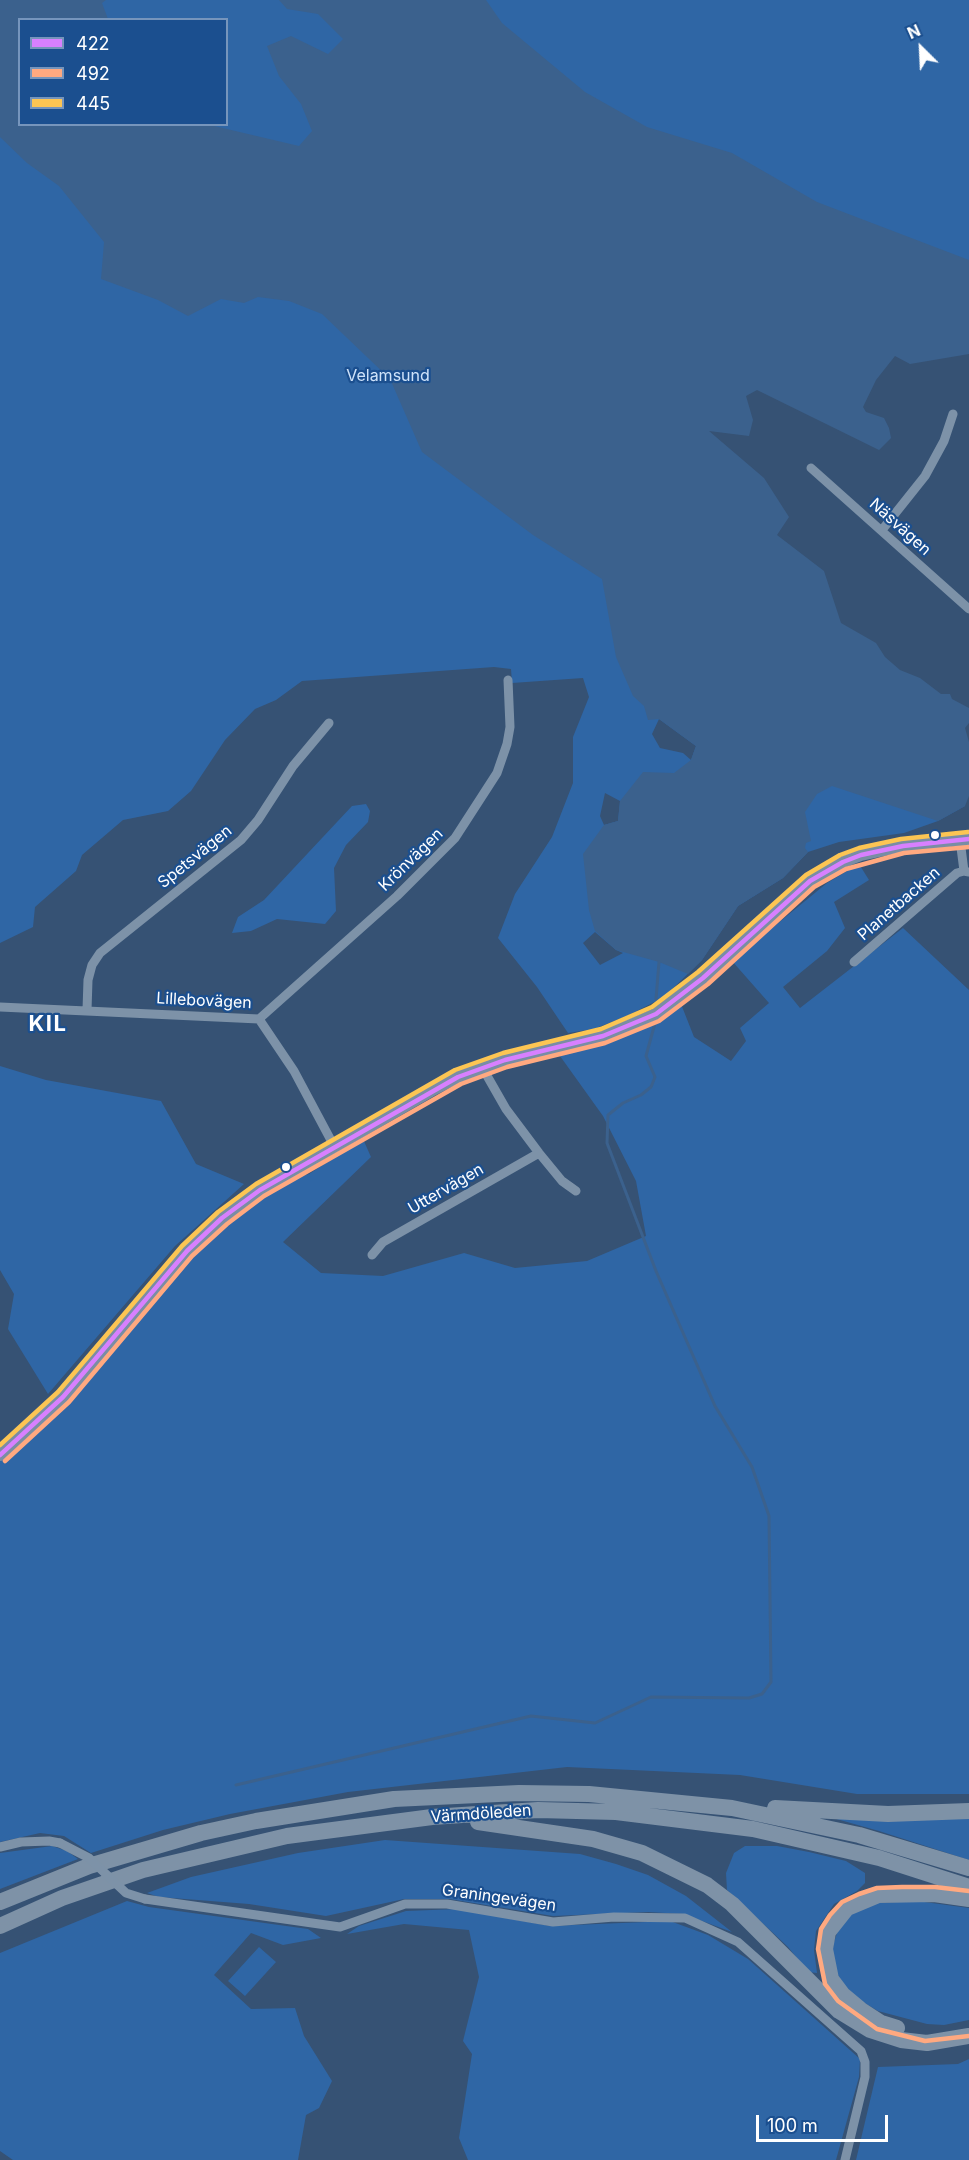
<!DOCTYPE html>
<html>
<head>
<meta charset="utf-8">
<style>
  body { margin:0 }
  #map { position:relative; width:969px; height:2160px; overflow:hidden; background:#365274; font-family:Inter,sans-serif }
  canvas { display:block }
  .legend { position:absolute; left:18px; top:18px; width:210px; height:108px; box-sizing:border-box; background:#1b4f8f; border:2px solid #7695bc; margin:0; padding:8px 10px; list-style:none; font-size:18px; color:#fff }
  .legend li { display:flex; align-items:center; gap:12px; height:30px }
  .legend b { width:30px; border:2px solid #7695bc }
  .north { position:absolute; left:891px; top:18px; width:60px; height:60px; -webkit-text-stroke:4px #1b4f8f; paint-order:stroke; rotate:336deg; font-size:16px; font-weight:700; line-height:24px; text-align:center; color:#fff }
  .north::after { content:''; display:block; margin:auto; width:21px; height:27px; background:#fff; clip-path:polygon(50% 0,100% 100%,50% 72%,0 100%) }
  .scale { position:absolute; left:756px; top:2115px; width:132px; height:27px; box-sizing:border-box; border:3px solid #fff; border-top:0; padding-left:8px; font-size:18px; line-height:21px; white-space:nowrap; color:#fff; -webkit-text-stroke:4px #1b4f8f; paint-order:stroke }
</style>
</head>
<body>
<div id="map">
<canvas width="969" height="2160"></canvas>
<ul class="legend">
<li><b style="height:8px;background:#d880ff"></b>422</li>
<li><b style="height:8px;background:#ffa980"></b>492</li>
<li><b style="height:8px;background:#fcc553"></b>445</li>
</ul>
<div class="north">N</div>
<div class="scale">100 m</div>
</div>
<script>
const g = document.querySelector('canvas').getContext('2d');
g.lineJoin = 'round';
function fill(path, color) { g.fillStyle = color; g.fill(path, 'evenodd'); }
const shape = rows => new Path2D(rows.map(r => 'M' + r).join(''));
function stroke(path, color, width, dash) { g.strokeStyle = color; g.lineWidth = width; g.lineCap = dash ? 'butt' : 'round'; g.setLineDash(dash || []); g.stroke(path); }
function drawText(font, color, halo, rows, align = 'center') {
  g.font = font + ' Inter,sans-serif'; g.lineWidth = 4.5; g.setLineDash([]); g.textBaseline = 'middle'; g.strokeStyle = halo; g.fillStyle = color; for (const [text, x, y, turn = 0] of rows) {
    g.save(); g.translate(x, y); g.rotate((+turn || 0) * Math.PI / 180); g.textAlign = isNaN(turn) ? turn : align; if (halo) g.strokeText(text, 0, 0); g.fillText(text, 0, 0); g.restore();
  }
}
fill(shape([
  [0,0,969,0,969,338,737,363,681,435,739,536,965,806,938,821,904,833,839,842,808,852,783,878,738,906,702,960,664,997,629,1015,594,1029,568,1033,537,987,498,938,515,894,552,837,573,783,573,737,589,697,583,678,512,683,511,669,494,667,302,681,276,700,255,709,225,740,191,791,168,811,123,820,82,855,76,871,35,907,33,927,0,943],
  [20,20,226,20,226,124,20,124],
  [659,719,696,746,691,760,683,753,660,748,652,734],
  [605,793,620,801,618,821,604,825,600,816],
  [595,932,616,950,623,953,600,965,583,943],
  [366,804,370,811,368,822,346,845,334,868,336,911,325,924,277,919,251,931,232,933,238,917,264,900,352,806],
  [859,864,869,880,834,902,845,928,827,951,783,987,800,1008,903,928,969,990,969,1794,857,1794,740,1775,567,1767,348,1792,230,1814,163,1830,91,1853,64,1836,40,1833,0,1842,0,1460,27,1441,75,1391,182,1267,214,1236,245,1209,298,1177,309,1174,363,1139,371,1157,283,1242,321,1273,383,1276,464,1253,515,1268,587,1261,646,1236,636,1181,603,1116,560,1056,633,1033,681,1004,694,1037,731,1061,746,1041,740,1028,769,1003,732,961,827,883],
  [0,1066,46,1080,161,1101,196,1164,244,1184,175,1246,48,1394,8,1329,14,1294,0,1270],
  [833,1818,969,1819,969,1860,879,1831],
  [385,1840,580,1854,616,1864,648,1875,686,1896,732,1932,683,1914,648,1912,553,1916,449,1899,404,1899,326,1916,249,1904,159,1897,147,1893,191,1877,298,1853],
  [52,1846,67,1851,78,1859,0,1889,0,1853],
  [745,1846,777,1846,809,1852,846,1861,865,1873,865,1883,857,1891,834,1904,816,1931,814,1950,817,1973,808,1972,788,1947,727,1890,726,1873,734,1853],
  [127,1901,149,1907,308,1929,321,1938,283,1945,251,1933,214,1975,251,2009,295,2008,304,2036,332,2081,319,2108,306,2115,298,2160,13,2160,0,2151,0,1953],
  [917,1901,969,1908,969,2020,944,2025,927,2024,878,2011,858,1999,845,1986,836,1972,832,1954,834,1942,838,1930,852,1913,877,1903],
  [457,1909,550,1926,670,1921,708,1935,748,1959,860,2059,859,2077,836,2160,468,2160,459,2138,472,2054,463,2041,479,1977,469,1930,404,1924,347,1934,359,1926,406,1911],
  [259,1947,276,1962,245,1996,228,1981],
  [969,2059,969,2160,856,2160,878,2067,958,2064]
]), '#2f66a5');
fill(shape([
  [0,0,106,0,102,3,108,19,20,20,20,124,210,125,299,146,312,131,301,104,279,76,267,46,291,36,328,54,343,39,318,14,287,9,279,0,486,0,502,23,585,92,647,127,732,153,817,202,969,260,969,354,910,364,895,356,876,380,863,407,866,412,884,418,889,428,891,438,879,450,757,390,746,396,753,420,749,436,709,431,764,478,789,517,777,535,824,571,841,623,876,643,885,657,900,670,920,678,941,694,950,694,952,699,969,708,969,723,965,728,969,742,969,796,965,806,938,821,832,786,817,794,805,812,811,841,806,843,805,848,808,852,783,878,738,906,702,960,688,974,659,962,616,950,595,931,589,910,583,854,604,825,618,821,620,801,643,772,674,773,691,760,696,746,659,719,648,720,644,706,633,696,616,657,602,579,533,535,422,452,390,379,322,314,289,301,258,297,244,303,221,299,188,316,158,300,101,279,104,242,59,186,27,163,0,137]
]), '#3b618d');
stroke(shape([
  [656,999,659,962],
  [236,1785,531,1716,595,1723,651,1697,749,1698,762,1694,771,1682,769,1516,752,1467,715,1406,656,1271,607,1143,608,1115,623,1103,641,1095,651,1087,655,1077,646,1056,655,1023]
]), '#3b618d', 3);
stroke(shape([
  [811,468,969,609],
  [882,530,925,476,944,441,953,414],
  [960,840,964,871,969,872],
  [854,962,957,873,964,871],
  [0,1007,259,1019,294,1071,334,1146],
  [87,1010,88,980,92,965,100,953,241,840,258,820,293,766,329,723],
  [259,1019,397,896,455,838,497,773,507,744,510,727,508,680],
  [482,1067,506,1109,539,1153,562,1181,576,1191],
  [372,1255,383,1242,539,1153],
  [0,1847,21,1842,49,1841,60,1843],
  [145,1899,340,1927,405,1904,447,1904,553,1922,614,1917,685,1918,738,1942,861,2051,865,2062,865,2077,845,2160]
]), '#7d92a8', 9);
stroke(shape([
  [0,1455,63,1397,187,1251,222,1218,260,1190,431,1091,458,1077,505,1060,603,1036,656,1014,703,978,810,881,843,862,861,855,903,846,969,839]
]), '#798da4', 12);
stroke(shape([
  [775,1808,888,1814,969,1811],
  [478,1822,593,1839,642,1853,707,1885,732,1904,839,2011,870,2030,901,2040,927,2043,969,2036],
  [0,1902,89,1866,201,1833,256,1821,394,1799,519,1793,589,1794,732,1808,859,1835,969,1868],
  [0,1926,62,1898,143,1870,287,1836,432,1817,538,1810,616,1812,753,1829,879,1858,969,1887],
  [897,2028,881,2023,861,2010,843,1995,831,1979,825,1949,828,1932,847,1908,878,1895,934,1894,969,1899]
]), '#7e92a7', 16);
stroke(shape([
  [60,1843,89,1858,126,1893,145,1899]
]), '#7d92a8', 9);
stroke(shape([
  [0,1455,63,1397,187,1251,222,1218,260,1190,458,1077,505,1060,603,1036,656,1014,703,978,810,881,843,862,861,855,903,846,969,839]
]), '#d880ff', 4.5);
stroke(shape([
  [5,1461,69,1402,192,1256,227,1224,264,1196,461,1084,507,1067,605,1043,659,1021,708,984,814,887,846,869,904,853,969,847],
  [969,1891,935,1887,902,1887,877,1888,859,1894,842,1902,830,1915,821,1929,818,1949,825,1984,838,2001,877,2029,925,2041,969,2036]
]), '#ffa980', 4.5);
stroke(shape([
  [0,1445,58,1392,182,1246,218,1212,256,1184,455,1070,503,1053,601,1029,652,1007,698,972,806,875,840,855,859,848,901,839,968,832]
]), '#fcc553', 4.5);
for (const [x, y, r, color] of [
  [935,835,5,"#fff"],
  [286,1167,5,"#fff"]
]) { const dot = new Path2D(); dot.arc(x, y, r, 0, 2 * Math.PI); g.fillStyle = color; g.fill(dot); stroke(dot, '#1b4f8f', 2); }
drawText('16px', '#cfe3fa', '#1b4f8f', [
  ["Velamsund",388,376]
]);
drawText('16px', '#fff', '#1b4f8f', [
  ["Näsvägen",900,527,42],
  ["Spetsvägen",195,857,-39],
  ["Krönvägen",411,860,-44],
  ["Planetbacken",899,904,-41],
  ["Lillebovägen",204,1001,3],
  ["Uttervägen",446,1189,-30],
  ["Värmdöleden",481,1814,-4],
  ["Graningevägen",499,1898,8]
]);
g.letterSpacing = '1.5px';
drawText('bold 22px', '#fff', '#1b4f8f', [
  ["KIL",48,1024]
]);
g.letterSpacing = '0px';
</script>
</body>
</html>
